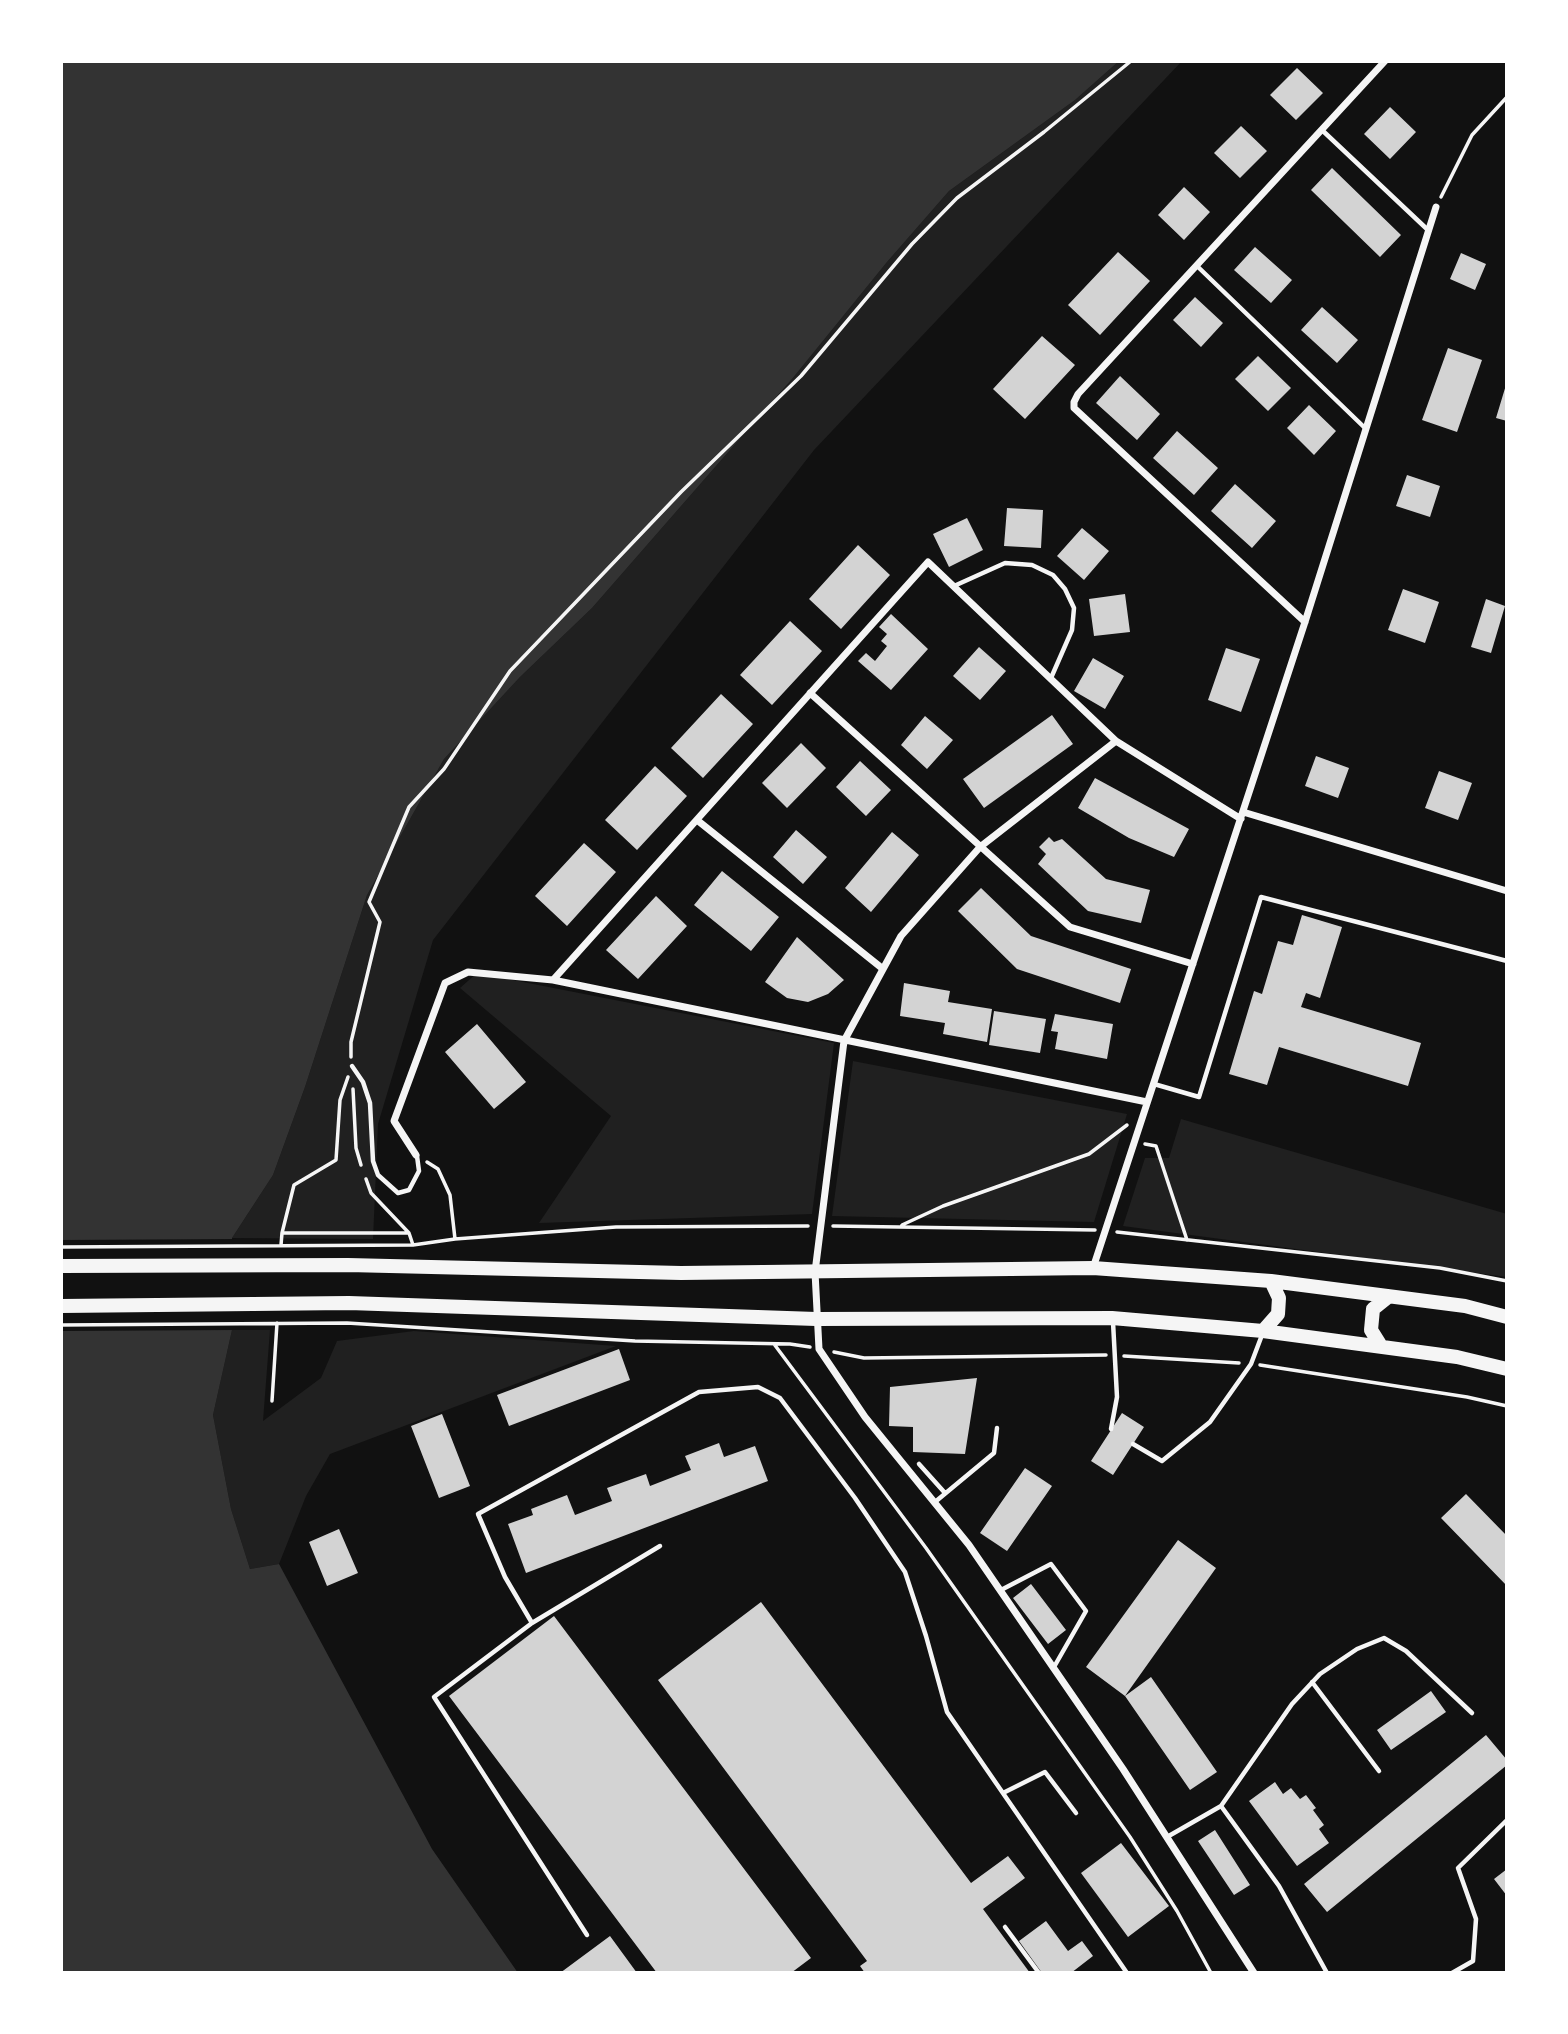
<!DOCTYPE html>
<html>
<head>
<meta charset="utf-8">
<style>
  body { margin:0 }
  #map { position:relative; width:1568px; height:2034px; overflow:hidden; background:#111; font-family:Overpass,sans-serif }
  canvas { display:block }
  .frame { position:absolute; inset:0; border:63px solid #fff; pointer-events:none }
</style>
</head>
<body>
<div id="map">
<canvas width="1568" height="2034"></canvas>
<div class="frame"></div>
</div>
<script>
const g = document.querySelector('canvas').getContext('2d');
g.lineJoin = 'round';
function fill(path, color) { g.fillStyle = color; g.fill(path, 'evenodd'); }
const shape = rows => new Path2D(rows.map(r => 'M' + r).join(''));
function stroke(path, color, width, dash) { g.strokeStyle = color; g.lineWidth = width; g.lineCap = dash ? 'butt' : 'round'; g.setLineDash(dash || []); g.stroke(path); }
fill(shape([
  [1119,61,1182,61,814,450,433,940,378,1124,373,1239,232,1238,273,1175,305,1087,367,895,444,759,520,677,592,608,792,379,887,262,949,191,1075,100],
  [477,973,834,1043,812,1214,539,1223,611,1116,460,988],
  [853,1061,1127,1114,1094,1222,832,1216],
  [1181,1119,1507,1214,1507,1277,1123,1226,1145,1158,1169,1158],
  [232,1330,270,1330,263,1421,321,1378,337,1341,414,1331,616,1346,330,1454,306,1496,279,1564,250,1569,231,1509,213,1415]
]), '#202020');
fill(shape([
  [61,61,1119,61,1075,100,949,191,887,262,792,379,592,608,520,677,444,759,367,895,305,1087,273,1175,232,1238,232,1330,213,1415,231,1509,250,1569,279,1564,432,1849,518,1973,61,1973]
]), '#333');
fill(shape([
  [235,1239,235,1330,61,1331,61,1240]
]), '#111');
fill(shape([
  [1297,68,1323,93,1296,120,1270,95],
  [1390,107,1416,132,1390,159,1364,134],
  [1241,126,1267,151,1240,178,1214,153],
  [1332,168,1401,235,1380,257,1311,190],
  [1184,187,1210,212,1184,240,1158,215],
  [1255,247,1292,280,1271,303,1234,270],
  [1118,252,1150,281,1100,335,1068,305],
  [1461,253,1486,264,1475,290,1450,279],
  [1195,297,1223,323,1201,347,1173,320],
  [1322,307,1358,340,1337,363,1301,330],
  [1042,336,1075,365,1025,419,993,389],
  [1448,348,1482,360,1457,432,1422,420],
  [1258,356,1291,388,1268,411,1235,379],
  [1120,376,1160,414,1137,440,1096,403],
  [1506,385,1507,385,1507,421,1496,418],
  [1309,405,1336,431,1314,455,1287,428],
  [1177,431,1218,468,1194,495,1153,458],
  [1407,475,1440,486,1430,517,1396,506],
  [1235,484,1276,521,1252,548,1211,511],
  [1007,508,1043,510,1041,548,1004,546],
  [967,518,983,550,949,567,933,534],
  [1082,528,1109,551,1084,580,1057,556],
  [858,545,890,575,841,629,809,599],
  [1403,589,1439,602,1425,643,1388,630],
  [1125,594,1130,632,1094,636,1089,599],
  [1486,599,1505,606,1491,653,1471,647],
  [891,614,928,649,891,690,858,661,866,653,875,661,887,646,881,641,887,634,879,627],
  [790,621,822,651,772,705,740,675],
  [979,647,1006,671,980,700,953,676],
  [1226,648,1260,659,1241,712,1208,700],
  [1093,658,1124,676,1105,709,1074,691],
  [721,694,753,724,703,778,671,748],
  [1052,715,1073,744,984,808,963,779],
  [925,716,953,740,927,769,901,745],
  [801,743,826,768,787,808,762,783],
  [1316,756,1349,768,1338,798,1305,786],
  [860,761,891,790,866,816,836,787],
  [655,766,687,796,637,850,605,820],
  [1439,771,1472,783,1458,820,1425,808],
  [1095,778,1189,829,1174,857,1129,838,1078,808],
  [796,830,827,857,803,884,773,857],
  [892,832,919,855,871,912,845,888],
  [1049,837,1054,842,1062,839,1106,879,1150,890,1141,923,1088,911,1038,864,1046,854,1039,847],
  [584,843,616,872,567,926,535,896],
  [722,871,779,917,751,951,694,905],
  [981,888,1031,936,1131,969,1120,1003,1017,969,958,911],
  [656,896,687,926,638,979,606,950],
  [1302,915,1342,927,1320,998,1306,993,1301,1007,1421,1043,1408,1086,1279,1047,1267,1085,1229,1074,1254,991,1262,994,1278,941,1293,945],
  [797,937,844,980,828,994,808,1002,787,998,765,982],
  [904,983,950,991,948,1002,992,1009,987,1042,943,1034,945,1023,900,1016],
  [994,1011,1046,1019,1040,1053,989,1045],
  [1055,1014,1113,1024,1107,1059,1055,1049,1058,1032,1051,1031],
  [477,1024,526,1082,494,1109,445,1052],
  [619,1349,630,1380,509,1426,497,1395],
  [977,1378,965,1454,913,1452,913,1427,889,1426,890,1387],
  [1122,1413,1144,1427,1113,1475,1091,1461],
  [442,1414,470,1486,439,1498,411,1426],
  [719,1443,724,1457,755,1446,768,1481,526,1573,508,1524,533,1515,531,1509,567,1495,575,1515,612,1501,607,1488,646,1474,650,1486,691,1470,685,1456],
  [1025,1468,1052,1486,1007,1551,980,1533],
  [1466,1494,1507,1536,1507,1586,1441,1518],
  [339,1529,358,1573,327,1586,309,1542],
  [1178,1540,1216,1568,1125,1696,1086,1667],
  [1031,1584,1066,1630,1048,1644,1013,1598],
  [761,1602,971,1883,1008,1856,1025,1878,983,1909,1030,1973,865,1973,860,1966,867,1961,658,1680],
  [554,1616,811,1958,791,1973,657,1973,449,1696],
  [1151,1677,1217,1772,1190,1790,1125,1696],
  [1431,1691,1446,1712,1391,1750,1377,1730],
  [1486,1735,1507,1760,1507,1765,1327,1912,1304,1884],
  [1275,1782,1283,1794,1291,1788,1300,1799,1306,1795,1316,1808,1313,1810,1324,1825,1319,1829,1329,1843,1297,1866,1249,1801],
  [1215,1830,1250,1885,1234,1895,1198,1841],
  [1121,1843,1169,1906,1128,1937,1081,1873],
  [1507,1869,1507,1896,1494,1879],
  [1046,1921,1068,1951,1082,1941,1093,1956,1071,1973,1042,1973,1019,1941],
  [610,1936,637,1973,560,1973]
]), '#d3d3d3');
stroke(shape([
  [1441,197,1472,135,1507,97],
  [351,1057,351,1042,380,922,369,902,409,807,444,769,510,671,681,492,801,376,912,244,957,198,1044,132,1131,61],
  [353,1089,356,1148,361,1165],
  [1145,1144,1156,1146,1187,1240],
  [427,1162,438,1169,450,1195,455,1239],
  [366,1179,371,1193,409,1233],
  [902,1225,943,1206,1089,1154,1127,1125],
  [833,1226,1095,1230],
  [1117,1232,1440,1268,1507,1281],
  [282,1233,409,1233,413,1245],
  [281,1245,282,1233,294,1185,336,1160,340,1100,348,1077],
  [61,1247,413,1245,455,1239,616,1227,808,1226],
  [61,1325,347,1323,635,1341,790,1344,810,1347],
  [774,1344,926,1548,1130,1837,1177,1911,1211,1973],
  [834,1352,864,1358,1106,1355],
  [1124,1356,1239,1363],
  [1260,1365,1467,1397,1507,1406],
  [272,1401,277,1323]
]), '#f5f5f5', 3.5);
stroke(shape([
  [1323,131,1429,231],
  [1197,266,1365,428],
  [954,586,1005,563,1032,565,1053,575,1065,589,1074,608,1072,630,1051,678],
  [352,1066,363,1082,370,1103,373,1161,378,1175,398,1193,409,1190,419,1171,417,1156],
  [1154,1084,1199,1097,1261,897,1507,961],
  [1111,1429,1117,1397,1113,1322],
  [1133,1444,1162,1461,1210,1422,1251,1364,1262,1335],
  [919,1464,945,1493],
  [935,1502,994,1453,997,1428],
  [1001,1590,1051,1564,1086,1611,1054,1667],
  [532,1623,505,1577,478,1514,699,1392,758,1387,780,1398,855,1498,905,1572,926,1636,947,1712,1127,1973],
  [1312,1682,1379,1771],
  [1003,1793,1045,1772,1076,1813],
  [1221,1806,1279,1886,1327,1973],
  [1167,1837,1221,1806,1292,1704,1320,1674,1357,1649,1384,1638,1406,1651,1472,1713],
  [1005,1927,1039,1973],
  [587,1935,434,1697,532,1623,660,1546],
  [1452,1973,1473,1961,1476,1919,1458,1868,1507,1820]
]), '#f5f5f5', 4.5);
stroke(shape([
  [1305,622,1074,408,1074,402,1078,394,1385,61],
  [810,693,1070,927,1193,964],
  [1116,741,980,847,901,936,844,1041,815,1272,819,1349,865,1417,969,1545,1123,1769,1254,1973],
  [1243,812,1507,891],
  [697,820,883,969],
  [553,980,928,562,1116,741,1241,819],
  [416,1155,394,1121,445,983,468,972,553,980,1147,1102],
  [1093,1268,1305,622,1436,207]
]), '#f5f5f5', 7);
stroke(shape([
  [61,1266,348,1265,681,1273,1093,1268,1271,1281,1465,1306,1507,1317],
  [61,1306,349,1303,816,1319,1112,1318,1263,1331,1457,1357,1507,1369],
  [1263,1331,1278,1314,1279,1298,1271,1281],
  [1381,1346,1371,1330,1373,1309,1388,1297]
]), '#f5f5f5', 14);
</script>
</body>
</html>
